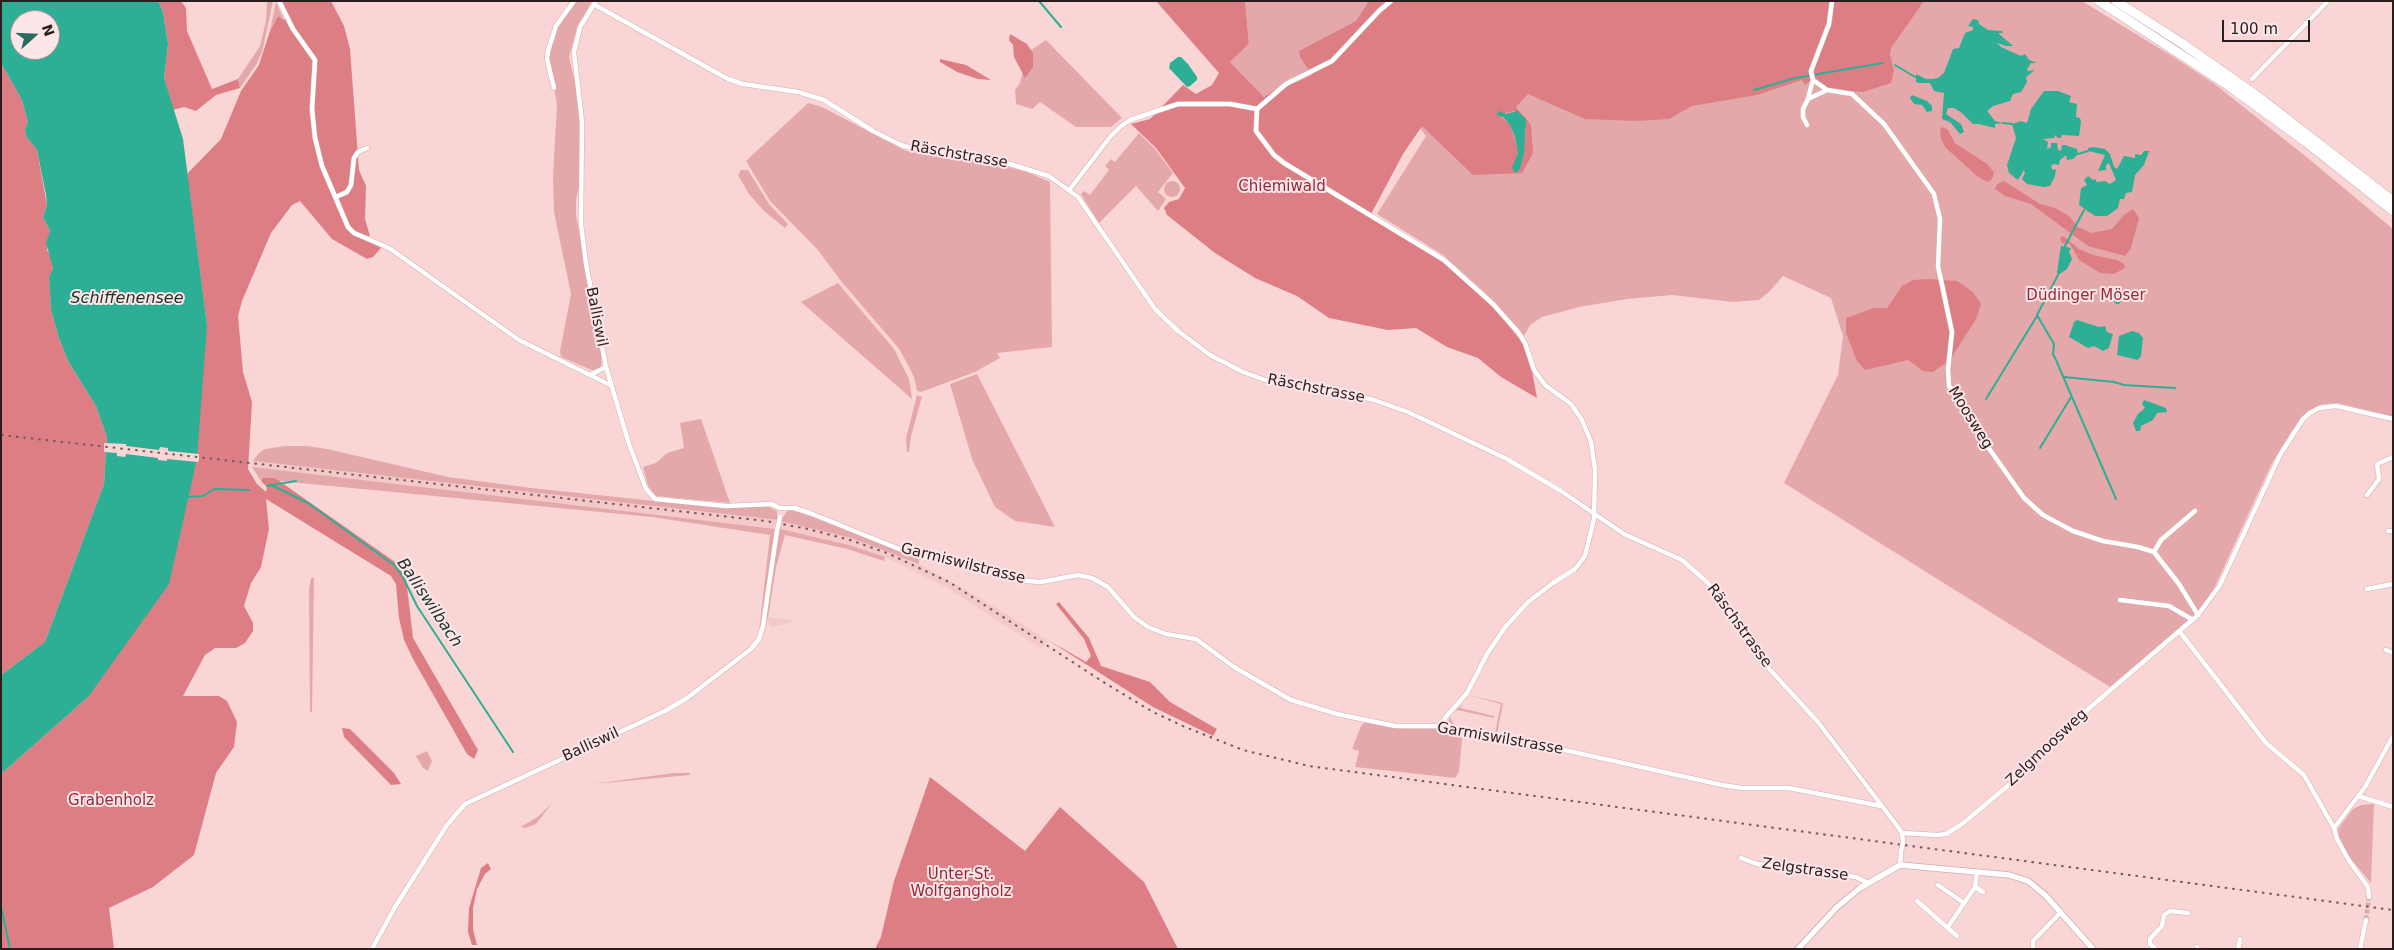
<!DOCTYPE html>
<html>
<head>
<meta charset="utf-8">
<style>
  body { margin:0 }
  #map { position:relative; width:2394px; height:950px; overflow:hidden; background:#fad5d6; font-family:"DejaVu Sans",sans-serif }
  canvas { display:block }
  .frame { position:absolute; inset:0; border:2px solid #2a1d1e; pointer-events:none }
  .north { position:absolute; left:10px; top:10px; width:50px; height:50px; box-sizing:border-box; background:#fde6e7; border:1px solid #a99697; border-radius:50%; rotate:70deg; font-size:14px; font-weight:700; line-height:20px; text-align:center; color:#2a1d1e }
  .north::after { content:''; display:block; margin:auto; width:18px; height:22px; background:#296b5c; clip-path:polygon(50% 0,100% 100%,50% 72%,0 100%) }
  .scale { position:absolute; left:2222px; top:20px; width:88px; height:22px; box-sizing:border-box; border:2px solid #2a1d1e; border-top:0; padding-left:6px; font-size:15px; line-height:18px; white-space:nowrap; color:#2a1d1e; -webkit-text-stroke:4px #fde6e7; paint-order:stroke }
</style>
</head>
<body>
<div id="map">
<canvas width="2394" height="950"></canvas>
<div class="frame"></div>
<div class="north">N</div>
<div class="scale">100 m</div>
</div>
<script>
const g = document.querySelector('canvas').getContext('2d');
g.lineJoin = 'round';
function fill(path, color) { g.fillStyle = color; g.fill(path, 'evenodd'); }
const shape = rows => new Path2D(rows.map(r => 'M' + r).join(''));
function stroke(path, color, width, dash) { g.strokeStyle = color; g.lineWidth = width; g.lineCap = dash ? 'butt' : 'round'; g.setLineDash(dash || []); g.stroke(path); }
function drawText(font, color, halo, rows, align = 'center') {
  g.font = font + ' "DejaVu Sans",sans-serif'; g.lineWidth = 4; g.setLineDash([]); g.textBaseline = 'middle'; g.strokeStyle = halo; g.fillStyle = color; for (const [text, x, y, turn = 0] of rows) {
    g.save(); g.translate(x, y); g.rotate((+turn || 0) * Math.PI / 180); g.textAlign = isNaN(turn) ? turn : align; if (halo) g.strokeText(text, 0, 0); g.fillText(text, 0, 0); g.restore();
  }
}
fill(shape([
  [253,461,778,520,851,538,919,564,978,597,1048,640,1042,649,946,587,885,557,849,545,780,529,268,471,252,467],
  [766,617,785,619,794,622,772,627,767,622]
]), '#f5c8c9');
fill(shape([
  [267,1,273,1,262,52,256,65,240,88,238,79,260,46,266,21],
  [575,1,592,1,577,27,569,57,575,83,580,124,579,187,576,199,576,215,602,356,601,367,594,371,561,357,560,351,571,294,554,212,553,176,557,105,549,58,556,30],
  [1245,1,2082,1,2172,56,2216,85,2309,159,2393,229,2393,417,2338,403,2323,404,2308,411,2291,432,2271,465,2211,595,2196,614,2110,687,1784,483,1838,375,1843,336,1831,298,1783,276,1769,292,1759,300,1733,302,1672,295,1627,299,1579,307,1542,317,1530,325,1524,336,1485,293,1443,255,1377,214,1426,136,1344,27,1300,57,1313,75,1297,82,1293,76,1264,97,1230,62,1249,44],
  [276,2,284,20,278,16,270,31],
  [1046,40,1122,118,1111,127,1076,127,1040,102,1032,109,1016,104,1015,90,1020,83,1028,52],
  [808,103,822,107,906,151,949,159,985,161,1027,172,1050,182,1052,347,997,353,1000,358,975,372,921,392,917,391,914,377,900,350,841,281,817,249,770,201,746,161],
  [1139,133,1155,149,1173,173,1158,192,1166,199,1158,211,1136,186,1099,223,1081,194,1084,191,1090,195,1109,170,1105,166,1111,159,1115,162],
  [741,170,748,170,769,204,788,224,785,228,764,211,749,194,738,175],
  '1164 189a8 8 0 1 1 16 0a8 8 0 1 1-16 0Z',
  [838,283,894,349,909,379,912,399,801,302],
  [977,374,1055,527,1015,521,995,507,972,459,950,384],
  [917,395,922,397,911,436,909,452,907,452,906,438],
  [701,419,730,503,656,496,648,486,643,467,656,463,667,453,684,448,680,423],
  [285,446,307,446,327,449,448,477,531,488,712,507,767,506,777,511,778,520,253,461,259,453,265,449],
  [252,467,776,529,759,631,770,535,652,517,279,481,275,478,263,478,261,481],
  [788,510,794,510,919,558,919,564,851,538,780,521],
  [780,529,849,545,885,557,884,561,847,549,785,535,776,567,768,618,766,617],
  [311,578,314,578,312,713,310,711,309,589],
  [1468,695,1503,703,1497,734,1454,725,1448,722,1450,717,1454,725,1495,733,1501,704],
  [1463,704,1460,708,1494,716,1494,718,1458,710,1453,713],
  [1365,722,1404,729,1444,729,1458,731,1462,739,1459,772,1455,778,1355,767,1359,751,1352,749,1361,726],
  [427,751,432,761,428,771,423,768,416,756],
  [674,773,690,773,690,775,593,784],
  [553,802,536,824,525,828,521,827,539,816],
  [2374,804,2371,883,2351,859,2339,837,2338,829,2353,809,2361,805]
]), '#e5a8aa');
fill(shape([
  [158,1,181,1,186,8,187,31,212,89,238,79,240,88,216,95,196,111,184,107,173,110,164,78,168,44,163,12],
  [282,1,331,1,344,26,350,49,359,170,366,186,365,219,370,236,362,235,361,238,381,248,373,257,367,259,332,239,300,201,292,205,271,233,242,301,238,316,243,372,252,402,248,469,257,484,266,492,267,487,261,481,263,478,275,478,395,562,406,578,413,638,478,750,474,759,467,754,413,659,404,640,399,618,396,584,391,576,266,499,269,529,261,567,251,583,244,606,253,623,253,631,245,643,236,648,215,648,205,655,183,696,219,696,227,701,237,722,234,747,216,773,194,855,153,887,109,908,114,949,1,949,1,774,88,697,207,325,187,174,221,139,241,91,259,65,270,31,278,16,284,20,288,17],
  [1156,1,1245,1,1249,44,1230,62,1264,97,1294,76,1297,82,1312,75,1300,57,1299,51,1356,21,1369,1,1924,1,1891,48,1890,54,1894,70,1891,83,1863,92,1829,89,1815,79,1813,76,1810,77,1810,81,1805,85,1802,80,1757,95,1692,106,1669,119,1636,121,1585,119,1528,94,1516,107,1531,125,1533,153,1522,173,1473,175,1422,126,1403,154,1370,216,1442,260,1492,306,1528,349,1537,398,1501,377,1478,358,1447,347,1416,328,1388,330,1329,318,1297,296,1255,278,1215,253,1167,215,1164,208,1169,202,1179,199,1185,188,1156,148,1131,124,1150,119,1183,85,1196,94,1212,85,1219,73],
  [1514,111,1521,116,1526,131,1522,161,1510,125,1499,115],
  [1010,34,1027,44,1033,53,1033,67,1025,78,1014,57,1013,45,1009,40],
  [940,59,966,65,991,80,978,79,957,72,940,62],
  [1,63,22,100,28,122,25,129,26,136,37,150,47,205,43,217,50,231,47,250,52,259,53,268,49,277,51,310,58,335,68,361,96,406,107,437,104,484,45,642,1,675],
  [1943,127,1948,130,1955,143,1987,164,1994,172,1992,179,1987,182,1977,176,1946,148,1941,139,1940,129],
  [2004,181,2040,204,2055,208,2069,216,2078,227,2091,233,2112,229,2124,215,2133,209,2139,218,2131,248,2125,256,2088,246,2031,204,2005,196,1995,189,1997,184],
  [2063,236,2079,249,2093,255,2117,260,2124,264,2125,268,2114,274,2100,273,2079,260,2070,244,2062,243,2060,238],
  [1929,279,1957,281,1973,292,1981,304,1976,319,1950,360,1933,372,1923,371,1908,360,1865,370,1857,361,1846,333,1846,318,1874,308,1887,308,1902,286,1913,280],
  [1059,602,1089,638,1101,666,1150,682,1170,702,1217,729,1213,736,1153,707,1048,640,1086,662,1091,656,1084,639,1056,604],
  [342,728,350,729,394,773,401,784,391,785,344,737],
  [930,777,1025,851,1060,807,1144,882,1178,949,875,949,881,937,894,881],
  [488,863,491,869,485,874,477,889,473,908,473,929,477,945,472,945,468,932,469,908,481,868]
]), '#dd7e84');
fill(shape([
  [1,1,158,1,163,12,168,44,164,78,183,139,207,325,197,459,169,584,88,697,1,774,1,675,45,642,104,484,107,437,96,406,68,361,58,335,51,310,49,277,53,268,46,243,50,231,43,217,47,205,46,195,37,150,26,136,25,129,28,122,22,100,1,63],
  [20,20,50,20,50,50,20,50],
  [1973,19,1978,20,1979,24,1988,30,2002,31,2003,33,1998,33,2013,46,2006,46,1997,43,2001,47,2021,56,2025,54,2029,60,2037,63,2031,63,2027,69,2028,71,2035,70,2026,77,2027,82,2021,92,2013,94,2010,101,1993,106,1987,111,1995,121,2003,123,1995,124,1995,128,1979,124,1973,124,1962,113,1954,108,1948,108,1946,114,1961,124,1964,132,1960,134,1950,122,1942,119,1944,93,1934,91,1930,83,1919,83,1916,82,1916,74,1926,79,1932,79,1938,78,1944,73,1953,49,1959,48,1965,33,1973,30,1973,27,1968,26],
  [1178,57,1181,57,1188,64,1197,77,1197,80,1190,86,1187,87,1169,68,1170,63],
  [2044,91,2058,91,2071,96,2069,102,2077,104,2076,117,2080,118,2081,122,2079,136,2062,135,2061,138,2058,138,2055,135,2054,138,2043,139,2048,142,2047,149,2051,147,2051,143,2057,143,2058,150,2061,151,2062,145,2065,145,2077,149,2078,154,2073,159,2067,160,2066,155,2060,160,2059,165,2053,164,2051,167,2053,170,2056,169,2055,176,2050,186,2044,187,2027,184,2022,179,2025,173,2024,170,2018,180,2009,173,2007,165,2016,138,2012,124,2021,121,2027,123,2031,109],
  [1912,95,1927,101,1932,106,1932,111,1927,112,1922,105,1914,104,1910,98],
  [1499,111,1506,114,1517,111,1526,119,1524,153,1520,169,1515,173,1512,168,1518,153,1515,137,1510,125,1503,117,1496,115],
  [2093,147,2105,149,2110,154,2114,167,2117,169,2124,156,2135,158,2135,154,2141,155,2144,151,2149,151,2144,165,2135,175,2132,192,2126,193,2124,199,2120,199,2118,208,2107,216,2095,216,2079,205,2081,188,2087,185,2084,180,2088,176,2093,180,2095,179,2097,182,2105,181,2110,184,2116,180,2109,163,2106,165,2106,170,2098,171,2105,155,2088,151,2088,148],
  [2061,246,2071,248,2069,252,2072,259,2067,269,2058,275,2057,272],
  [2117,286,2122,300,2119,304,2116,304,2111,298,2114,288],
  [2077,320,2099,327,2105,326,2107,332,2113,334,2109,348,2103,351,2094,346,2088,348,2069,337,2074,322],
  [2132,331,2139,333,2143,338,2141,356,2138,360,2117,355,2119,336],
  [2144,400,2166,408,2167,412,2157,413,2153,420,2141,426,2140,431,2136,431,2133,423,2138,414,2145,408,2142,404]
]), '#2caf94');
fill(shape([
  [104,443,126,444,126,446,159,450,160,447,168,448,168,451,199,454,199,460,198,462,167,459,167,461,158,460,158,458,126,454,125,457,117,456,117,453,104,452]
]), '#fad5d6');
stroke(shape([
  [1039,1,1061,27],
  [1895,65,1915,77],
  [1754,90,1795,78,1883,63],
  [2003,123,2012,124],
  [2078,154,2088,151],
  [2065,246,2084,210],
  [2058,275,2037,315,2054,344,2053,354,2056,360,2116,499],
  [2064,377,2114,382,2124,385,2175,388],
  [1986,399,2037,316],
  [2040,448,2071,397],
  [272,485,296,481],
  [267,486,271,485,308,503,394,565,402,575,417,606,513,752],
  [188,497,203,496,214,489,249,490],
  [1,906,10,949]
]), '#2caf94', 2);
stroke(shape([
  [2366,920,2369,897]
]), '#d0b0b1', 4.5, [4.5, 2]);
const minor = shape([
  [279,1,293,29,315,60,312,109,315,138,322,166,348,227,354,233,389,248,519,340,610,385],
  [596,1,580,27,574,52,582,122,581,224,586,264,606,367,629,444,646,489,655,499,726,506,772,504,779,508],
  [1391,1,1380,10,1332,61,1286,84,1257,109,1256,131,1274,155,1284,163,1444,260,1493,304,1518,332,1525,343,1534,370,1545,385,1571,404,1582,420,1591,442,1595,470,1594,519,1585,556,1575,569,1553,583,1528,602,1506,626,1487,654,1467,693,1445,718,1443,726],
  [595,5,728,79,743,84,798,92,824,100,873,131,901,145,922,151,994,159,1049,176,1078,197,1155,309,1178,331,1210,355,1243,372,1276,384,1371,399,1408,412,1507,459,1561,491,1624,534,1682,560,1708,583,1763,662,1818,722,1898,827,1902,833,1903,842],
  [2252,79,2328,1],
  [554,88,547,59,548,51,556,26,574,1],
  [1827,90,1813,80,1811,71,1829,24,1832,1],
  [1808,98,1813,80],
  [1807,125,1803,117,1803,109,1808,99,1827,90,1852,94,1884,124,1934,194,1940,219,1938,266,1952,332,1948,369,1949,386,1969,420,2024,498,2043,515,2073,531,2103,541,2138,547,2154,552,2179,584,2198,615],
  [1070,189,1110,137,1120,127,1130,120,1178,104,1230,104,1257,109],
  [336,197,347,192,351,185,354,158,358,152,367,148],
  [592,374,606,367],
  [2367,495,2379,479,2377,464,2393,457],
  [779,508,794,508,810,513,914,555,1027,581,1041,582,1078,575,1092,578,1108,587,1134,617,1148,627,1166,634,1196,639,1234,667,1291,700,1337,714,1395,726,1443,726,1542,745,1722,785,1742,788,1789,788,1881,806],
  [2388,531,2393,531],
  [2154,552,2161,540,2195,511],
  [2367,589,2393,584],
  [2120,600,2169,606,2193,620],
  [2180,632,2266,743,2304,775,2334,828,2337,839,2348,859,2368,887,2369,897],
  [2386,650,2393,653],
  [2358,796,2393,807],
  [2334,828,2365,787,2393,736],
  [1902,833,1937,835,1946,834,1962,824,2016,779,2072,723,2198,615,2220,585,2280,455,2303,419,2310,413,2319,408,2336,406,2393,419],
  [1741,858,1757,864,1856,877,1868,883],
  [1900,865,1901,852],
  [1938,885,1964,903],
  [1975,887,1983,892],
  [1917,901,1957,936],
  [1948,927,1975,887,1977,872],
  [2197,947,2198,949],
  [372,949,395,907,447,825,465,804,665,711,687,698,751,649,759,639,763,626,777,530],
  [2033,949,2033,941,2061,912],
  [2156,949,2150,944,2150,939,2162,926,2164,915,2170,911,2188,913],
  [2238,949,2240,939],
  [2360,949,2366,920]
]);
const tertiary = shape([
  [1798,949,1837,907,1860,888,1900,865,2009,875,2028,881,2046,896,2093,949]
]);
const motorway = shape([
  [2099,1,2229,86,2306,142,2393,211],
  [2116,1,2183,44,2260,98,2393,201]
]);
stroke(minor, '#d0adad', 5.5);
stroke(tertiary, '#d0adad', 7);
stroke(motorway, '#d0adad', 10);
stroke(minor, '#fff', 4.5);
stroke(tertiary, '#fff', 5.5);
stroke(motorway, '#fff', 9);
stroke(shape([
  [1,435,766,521,808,529,850,540,887,553,949,582,1108,685,1153,712,1185,727,1243,750,1309,766,2393,910]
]), '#705b5c', 2, [2.5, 5]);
const minorBridge = shape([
  [777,530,780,517],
  [1901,852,1903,842]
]);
stroke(minorBridge, '#d0adad', 5.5, []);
stroke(minorBridge, '#fff', 4.5);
drawText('15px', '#2a1d1e', '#fde6e7', [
  ["Räschstrasse",959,155,10],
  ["Balliswil",596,317,79],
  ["Räschstrasse",1316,389,11],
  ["Moosweg",1970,418,58],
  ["Garmiswilstrasse",963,564,14],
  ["Räschstrasse",1739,626,54],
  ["Garmiswilstrasse",1500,739,10],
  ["Balliswil",591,745,-25],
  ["Zelgmoosweg",2047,748,-43],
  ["Zelgstrasse",1805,870,8]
]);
drawText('15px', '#972738', '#fde6e7', [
  ["Chiemiwald",1282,187],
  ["Düdinger Möser",2086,296],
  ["Grabenholz",111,801],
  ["Unter-St.",961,875],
  ["Wolfgangholz",961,892]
]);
drawText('italic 16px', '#1c322c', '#fde6e7', [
  ["Schiffenensee",127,299],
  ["Balliswilbach",429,603,56]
]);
</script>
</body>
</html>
